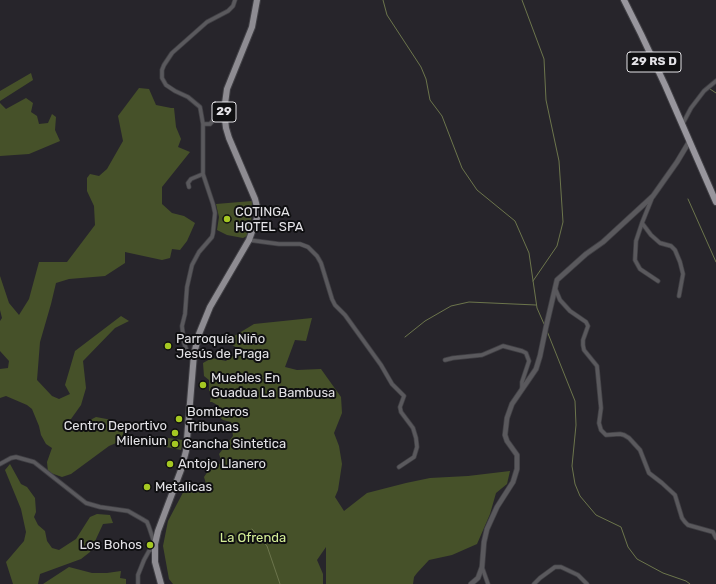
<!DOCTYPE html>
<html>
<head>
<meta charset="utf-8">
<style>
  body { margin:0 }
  canvas { display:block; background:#27252b }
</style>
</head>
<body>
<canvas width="716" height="584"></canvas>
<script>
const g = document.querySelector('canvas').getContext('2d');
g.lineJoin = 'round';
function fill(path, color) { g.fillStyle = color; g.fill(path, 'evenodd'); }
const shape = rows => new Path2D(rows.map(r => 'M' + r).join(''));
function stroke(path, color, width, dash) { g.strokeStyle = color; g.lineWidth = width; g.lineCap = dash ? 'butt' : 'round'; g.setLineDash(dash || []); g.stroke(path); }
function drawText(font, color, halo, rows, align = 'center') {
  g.font = font + ' Rubik,sans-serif'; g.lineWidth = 4; g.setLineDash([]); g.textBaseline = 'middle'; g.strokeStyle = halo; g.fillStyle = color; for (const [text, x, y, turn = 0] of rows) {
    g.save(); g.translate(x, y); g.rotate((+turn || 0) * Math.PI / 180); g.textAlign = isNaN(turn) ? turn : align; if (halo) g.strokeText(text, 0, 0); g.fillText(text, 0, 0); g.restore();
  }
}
fill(shape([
  [31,73,33,80,0,101,0,91],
  [139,88,149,89,156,105,171,108,174,108,176,127,181,139,178,147,190,152,162,187,162,204,172,213,184,216,195,223,187,241,180,250,172,249,170,258,162,260,125,252,125,263,105,276,69,279,56,283,51,304,40,342,37,380,52,396,59,399,70,394,65,385,75,351,121,316,129,321,115,328,83,361,86,388,81,405,66,426,67,432,96,417,112,420,126,427,121,441,109,446,71,474,62,477,48,472,47,462,52,448,46,444,41,435,39,426,32,409,27,405,6,396,0,398,0,369,8,368,9,361,0,351,0,321,2,318,0,310,0,276,9,303,19,315,29,299,39,262,67,262,95,225,94,206,87,191,87,178,90,174,99,176,107,169,123,141,118,116],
  [26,98,33,103,31,112,37,116,39,124,48,123,52,114,56,117,55,130,60,141,29,154,0,156,0,103,6,109],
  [252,201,251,228,247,236,243,238,227,235,217,230,219,217,216,204],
  [312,318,306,341,295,340,285,367,297,370,321,369,341,397,342,413,334,433,339,446,342,464,338,490,335,497,344,511,367,493,406,483,430,478,468,476,510,471,507,484,496,493,490,514,477,544,452,555,429,560,417,573,414,577,413,584,326,584,326,547,317,560,323,574,323,584,173,584,169,579,163,546,168,521,187,485,207,487,204,477,211,467,222,463,219,454,233,436,231,422,223,420,218,416,219,406,212,402,210,402,212,392,209,391,209,380,204,376,203,363,212,358,226,361,230,357,245,353,226,341,254,324],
  [168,438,183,440,181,450,166,447],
  [10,464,21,484,27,487,35,498,36,512,34,517,38,525,45,531,47,541,52,548,59,550,76,539,90,517,97,514,110,515,113,523,103,524,90,552,81,559,40,574,38,584,13,584,6,562,24,541,26,532,21,509,5,470],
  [69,567,92,573,107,573,121,571,120,578,126,579,126,584,43,584]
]), '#465129');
stroke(shape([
  [383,0,387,15,421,67,426,79,430,100,442,116,462,168,477,190,515,221,529,253,537,308,544,324],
  [522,0,544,59,546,100,559,161,563,222,557,246,533,281],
  [710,89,716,93],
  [688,199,716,262],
  [547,331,575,401,576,425,572,466,575,484,580,496,596,515,621,527,628,547,637,559,663,573,686,581,690,584],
  [405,337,425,321,451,306,469,302,536,305],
  [252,529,267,546,280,584]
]), '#6c754c', 1);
const minor = shape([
  [203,124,210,124,218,115,224,113],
  [682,125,691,108,704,91,716,81],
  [189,187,188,183,191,179,203,174],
  [652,198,642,223,651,235,660,243,671,246,675,250,680,262,683,274,679,296],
  [642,223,636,241,635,260,640,269,658,281],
  [249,240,279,244,300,244,308,247,317,256,321,263,332,299,335,305,345,315,381,365,392,384,404,396,400,407,401,412,413,428,416,438,417,447,414,457,399,467],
  [555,288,560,300,570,311,586,322,588,326,583,340,583,345,584,350,597,366,601,408,599,423,601,430,606,435,620,434,624,435,629,438,640,450,649,473,662,483,675,495,682,518,685,522,688,525,713,532,716,538],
  [194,357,187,351,184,343,182,326,185,314,187,287,192,265,199,252,212,237,213,233,215,213,213,204,203,174,203,124,200,107,188,97,175,91,166,85,162,78,162,70,164,65,172,53,207,22,228,11,233,6,235,0],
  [445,360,453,358,482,355,503,346,522,351,526,353,529,361,522,382,522,389],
  [0,464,11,458,16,457,34,462,86,503,100,507,128,511,142,519,147,522,149,527,154,542],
  [482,567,488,584],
  [138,584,138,575,144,560,149,551,154,549],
  [534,584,540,578,555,567,561,567,578,575,587,584]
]);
const tertiary = shape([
  [471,584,478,578,482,567,484,542,487,529,497,507,513,482,517,469,517,455,507,441,505,435,507,418,512,404,536,369,540,356,546,327,557,280,586,254,603,242,653,196,677,162,689,142]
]);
const primary = shape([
  [161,584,155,562,155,544,158,531,181,470,186,451,194,354,199,334,210,307,249,240,257,218,257,207,255,199,229,138,226,128,224,111,227,89,252,27,257,0]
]);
const trunk = shape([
  [624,0,641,34,665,85,716,202]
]);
stroke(minor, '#414045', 5);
stroke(tertiary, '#414045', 6);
stroke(primary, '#414045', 8);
stroke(trunk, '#414045', 8);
stroke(minor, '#5a595d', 3.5);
stroke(tertiary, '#5a595d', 4.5);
stroke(primary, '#8e8c92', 6);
stroke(trunk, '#98969d', 6);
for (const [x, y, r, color] of [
  [227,219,4,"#a5c822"],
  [168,346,4,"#a5c822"],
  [203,385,4,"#a5c822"],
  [179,419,4,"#a5c822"],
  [175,433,4,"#a5c822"],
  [175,444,4,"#a5c822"],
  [170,464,4,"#a5c822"],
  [147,487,4,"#a5c822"],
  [150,545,4,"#a5c822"]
]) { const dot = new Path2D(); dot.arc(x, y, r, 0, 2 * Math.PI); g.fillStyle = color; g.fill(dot); stroke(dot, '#0f0f11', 1.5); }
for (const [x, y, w] of [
  [654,62,54],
  [224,112,24]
]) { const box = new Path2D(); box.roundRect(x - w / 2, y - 10, w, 20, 3); g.fillStyle = '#0f0f11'; g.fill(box); stroke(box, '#e4e3e7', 1); }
drawText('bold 12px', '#e4e3e7', null, [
  ["29 RS D",654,62],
  ["29",224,112]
]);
drawText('13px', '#e4e3e7', '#0f0f11', [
  ["COTINGA",235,212],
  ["HOTEL SPA",235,227],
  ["Parroquía Niño",176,339],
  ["Jesús de Praga",176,354],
  ["Muebles En",211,378],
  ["Guadua La Bambusa",211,393],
  ["Bomberos",187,412],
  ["Tribunas",187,427],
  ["Centro Deportivo",167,426,"right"],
  ["Mileniun",167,441,"right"],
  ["Cancha Sintetica",183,444],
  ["Antojo Llanero",178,464],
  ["Metalicas",155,487],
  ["Los Bohos",142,545,"right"]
], 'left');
drawText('13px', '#d4ed97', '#0f0f11', [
  ["La Ofrenda",253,538]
]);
</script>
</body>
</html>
